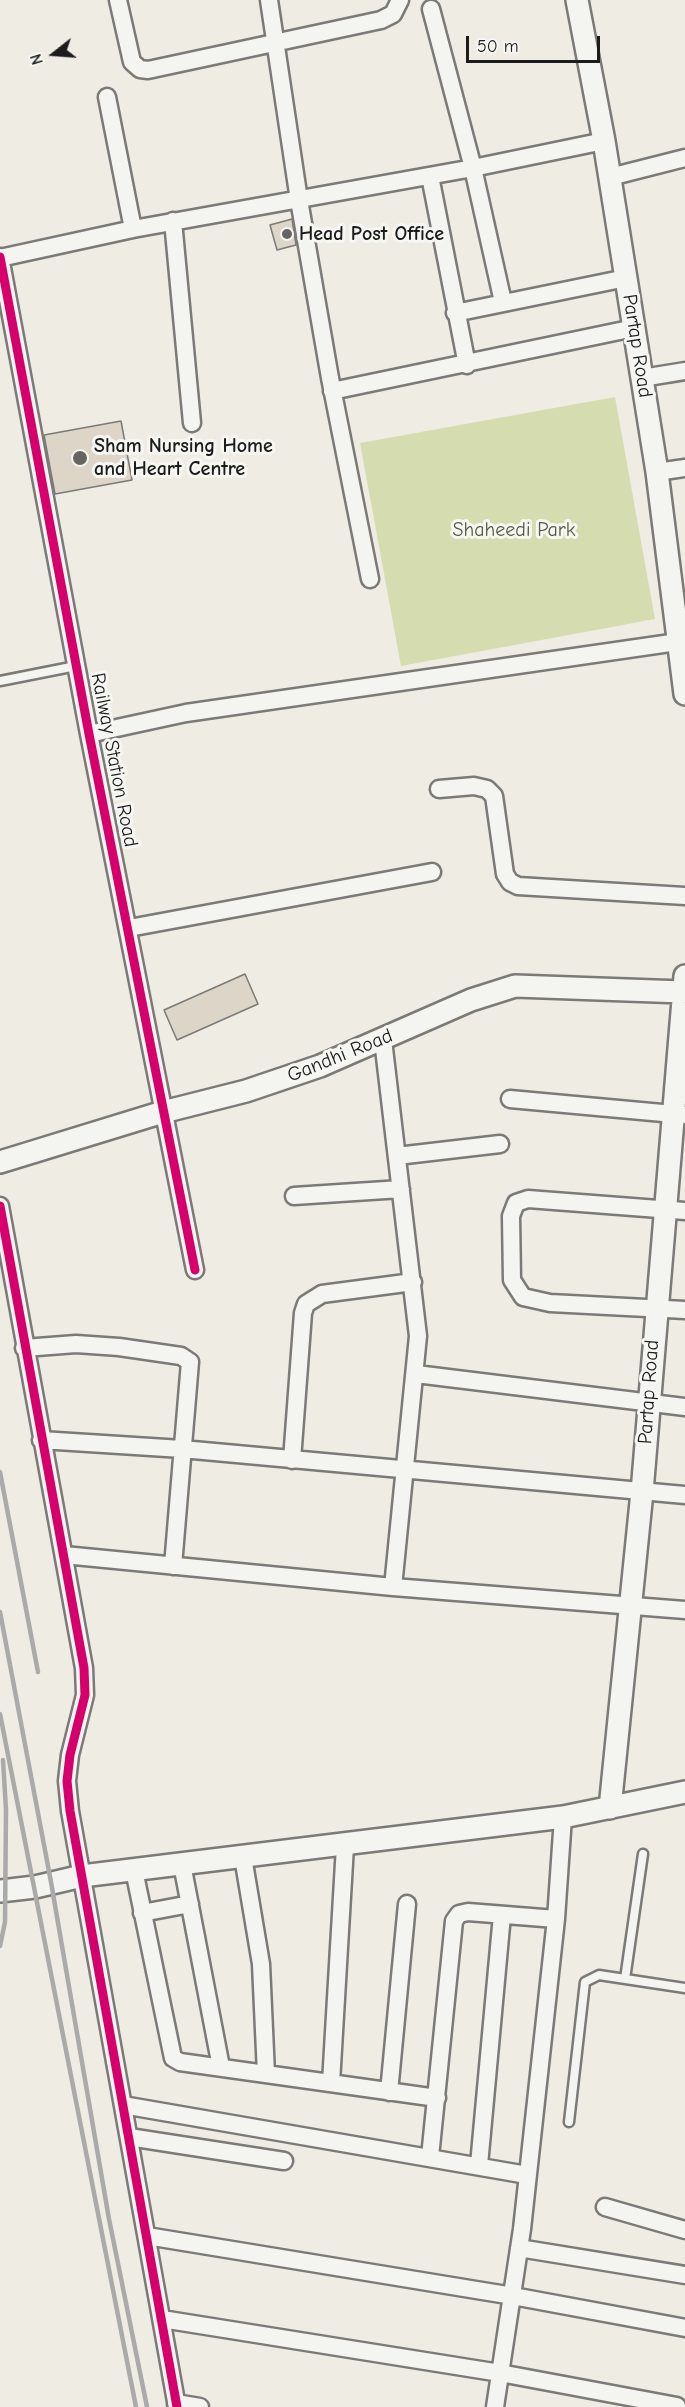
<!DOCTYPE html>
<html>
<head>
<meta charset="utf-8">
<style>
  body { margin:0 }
  #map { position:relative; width:685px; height:2407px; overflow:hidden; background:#efece4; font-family:"Comic Neue",sans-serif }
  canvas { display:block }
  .north { position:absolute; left:24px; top:24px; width:60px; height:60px; -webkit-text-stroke:4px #f6f6f2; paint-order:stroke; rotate:253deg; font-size:16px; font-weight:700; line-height:24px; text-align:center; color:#1c1c1c }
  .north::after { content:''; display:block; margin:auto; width:21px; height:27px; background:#1c1c1c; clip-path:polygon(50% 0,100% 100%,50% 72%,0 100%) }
  .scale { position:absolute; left:466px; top:36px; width:134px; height:27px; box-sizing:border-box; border:3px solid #1c1c1c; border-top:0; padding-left:8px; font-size:18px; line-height:21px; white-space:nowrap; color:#1c1c1c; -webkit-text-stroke:4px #f6f6f2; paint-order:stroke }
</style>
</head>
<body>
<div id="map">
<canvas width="685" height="2407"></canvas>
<div class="north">N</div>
<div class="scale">50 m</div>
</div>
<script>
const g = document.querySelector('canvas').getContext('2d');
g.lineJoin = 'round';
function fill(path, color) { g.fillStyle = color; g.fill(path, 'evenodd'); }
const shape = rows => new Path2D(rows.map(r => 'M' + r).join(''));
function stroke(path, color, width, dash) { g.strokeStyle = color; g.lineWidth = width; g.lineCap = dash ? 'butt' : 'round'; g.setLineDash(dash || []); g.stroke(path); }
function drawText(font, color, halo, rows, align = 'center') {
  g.font = font + ' "Comic Neue",sans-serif'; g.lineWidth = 6; g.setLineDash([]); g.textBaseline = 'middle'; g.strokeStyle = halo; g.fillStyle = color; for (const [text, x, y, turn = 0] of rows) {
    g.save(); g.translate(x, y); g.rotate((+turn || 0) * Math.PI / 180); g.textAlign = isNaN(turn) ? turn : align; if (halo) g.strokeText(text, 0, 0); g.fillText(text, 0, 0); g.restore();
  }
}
fill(shape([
  [615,397,655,619,401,666,360,443]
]), '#d5ddb0');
const building = shape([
  [292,219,296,245,277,250,270,225,292,219],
  [121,421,132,480,55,494,44,435,121,421],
  [245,974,258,1004,177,1040,164,1010,245,974]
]);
fill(building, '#dcd5c8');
stroke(building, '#7b7a76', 1.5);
const service = shape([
  [0,681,76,666],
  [625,1979,643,1854],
  [569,2122,585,1982,599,1975,685,1988]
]);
const minor = shape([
  [118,0,132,62,140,69,148,70,381,20,393,14,400,0],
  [269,0,299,200,330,378,370,579],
  [431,9,473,168,503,302],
  [107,97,133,229],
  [430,176,467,365],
  [610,177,685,158],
  [173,221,192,423],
  [0,257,89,734,195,1270],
  [0,258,133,229,473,168,604,141],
  [455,313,626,278],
  [642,378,685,371],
  [332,391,634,328],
  [657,472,685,468],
  [89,734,186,713,685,641],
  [439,789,474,786,487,789,494,796,505,874,510,882,518,886,685,896],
  [129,928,432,872],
  [383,1040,418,1336,393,1587],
  [510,1099,685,1115],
  [397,1156,500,1144],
  [294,1196,401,1189],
  [0,1206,84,1668,85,1695,70,1755,67,1781,70,1811,177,2407],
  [685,1211,528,1199,516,1203,511,1216,512,1280,523,1297,550,1303,685,1310],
  [24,1348,76,1344,119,1347,181,1356,190,1362,173,1566],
  [416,1374,685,1407],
  [41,1440,182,1449,685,1495],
  [292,1460,303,1313,306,1304,322,1294,413,1282],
  [64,1555,393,1587,685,1610],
  [243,1857,261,1964,266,2074],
  [182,1864,221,2067],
  [134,1870,173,2058,180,2062,437,2098],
  [142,1913,190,1904],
  [331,2083,345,1846],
  [389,2092,407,1904],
  [123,2105,527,2175],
  [129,2137,284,2161],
  [430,2157,454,1921,459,1914,468,1912,556,1919],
  [479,2165,502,1915],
  [605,2207,685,2230],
  [147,2236,513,2296,685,2328],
  [519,2248,685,2275],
  [162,2319,500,2373,677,2406],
  [176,2403,200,2407],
  [495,2407,522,2229,556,1919,563,1817]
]);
const tertiary = shape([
  [577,0,604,141,657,472,685,694],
  [0,1162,163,1112,246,1091,320,1066,471,1000,515,986,683,992],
  [610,1808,642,1492,685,976],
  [0,1891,35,1887,82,1876,563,1817,685,1792]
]);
stroke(service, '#7b7a76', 13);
stroke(minor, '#7b7a76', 21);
stroke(tertiary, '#7b7a76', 26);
stroke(service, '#f4f4f1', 8);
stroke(minor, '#f4f4f1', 16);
stroke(tertiary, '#f4f4f1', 21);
stroke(shape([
  [0,1472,38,1672],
  [0,1612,51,1882,109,2219,147,2407],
  [0,1714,136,2407],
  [0,1946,5,1922,6,1810,3,1760]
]), '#aaaaa8', 4.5);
stroke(shape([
  [0,257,89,734,195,1270],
  [0,1206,84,1668,85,1695,70,1755,67,1781,70,1811,177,2407]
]), '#d6006c', 9);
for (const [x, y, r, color] of [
  [287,234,6,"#666562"],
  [80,458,8,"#666562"]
]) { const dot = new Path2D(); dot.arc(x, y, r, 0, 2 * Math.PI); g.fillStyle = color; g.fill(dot); stroke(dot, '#f6f6f2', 2); }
drawText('bold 20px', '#1c1c1c', '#f6f6f2', [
  ["Head Post Office",299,234],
  ["Sham Nursing Home",94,446],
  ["and Heart Centre",94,469]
], 'left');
drawText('20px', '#1c1c1c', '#f6f6f2', [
  ["Partap Road",637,346,81],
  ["Railway Station Road",114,760,79],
  ["Gandhi Road",340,1056,-22],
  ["Partap Road",649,1392,-86]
]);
drawText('20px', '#555b41', '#f6f6f2', [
  ["Shaheedi Park",514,530]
]);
</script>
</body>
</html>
